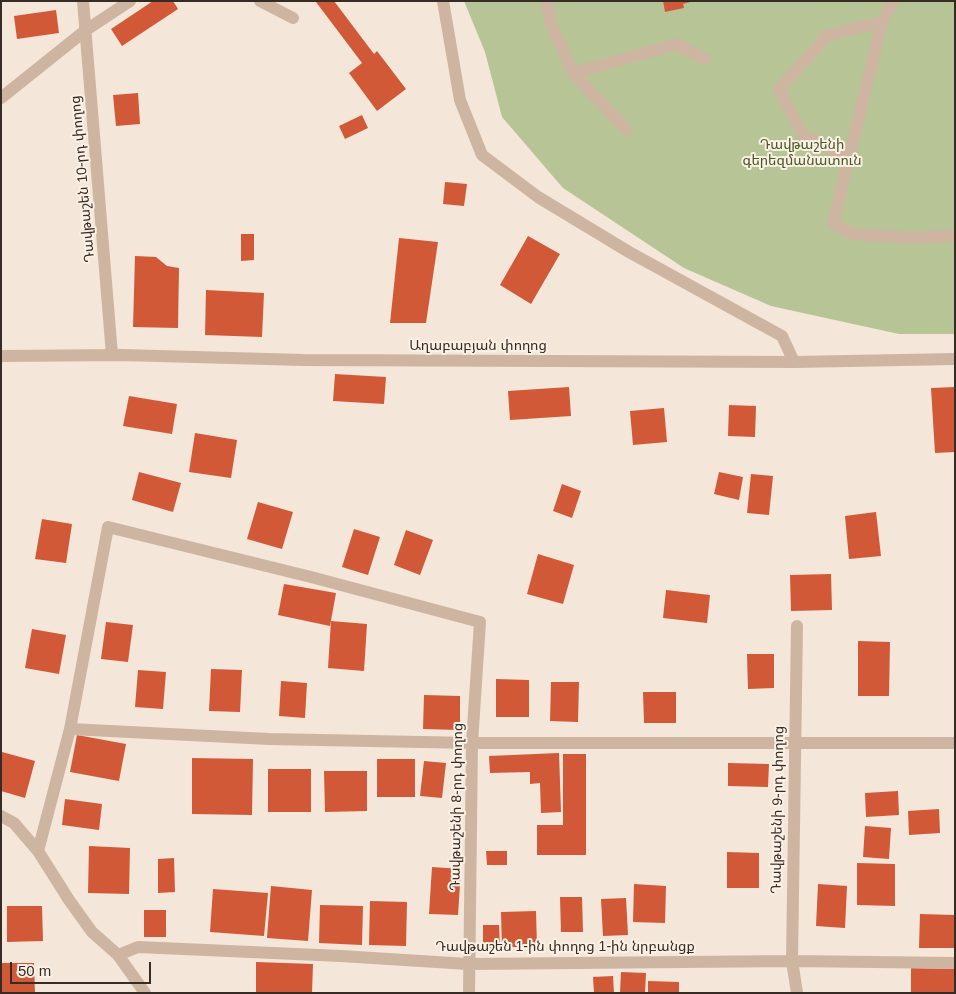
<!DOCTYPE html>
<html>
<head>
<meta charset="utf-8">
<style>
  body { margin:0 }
  #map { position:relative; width:956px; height:994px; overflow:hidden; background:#f4e6d8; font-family:Arial,sans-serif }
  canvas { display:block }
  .frame { position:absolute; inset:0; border:2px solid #372b25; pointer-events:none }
  .scale { position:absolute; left:10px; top:962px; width:141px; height:22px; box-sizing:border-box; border:2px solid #372b25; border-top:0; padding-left:6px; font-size:15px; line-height:18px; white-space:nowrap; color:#372b25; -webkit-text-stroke:4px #fbf0e4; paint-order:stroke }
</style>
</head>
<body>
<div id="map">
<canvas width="956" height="994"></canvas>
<div class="frame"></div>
<div class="scale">50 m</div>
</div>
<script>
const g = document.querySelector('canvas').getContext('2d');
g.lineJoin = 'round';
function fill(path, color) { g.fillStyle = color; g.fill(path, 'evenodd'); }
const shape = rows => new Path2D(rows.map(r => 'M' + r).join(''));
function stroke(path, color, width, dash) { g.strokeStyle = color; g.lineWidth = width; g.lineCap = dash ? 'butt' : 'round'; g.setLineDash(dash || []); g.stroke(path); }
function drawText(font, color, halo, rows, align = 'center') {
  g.font = font + ' Arial,"Noto Sans Armenian",sans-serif'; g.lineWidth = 4; g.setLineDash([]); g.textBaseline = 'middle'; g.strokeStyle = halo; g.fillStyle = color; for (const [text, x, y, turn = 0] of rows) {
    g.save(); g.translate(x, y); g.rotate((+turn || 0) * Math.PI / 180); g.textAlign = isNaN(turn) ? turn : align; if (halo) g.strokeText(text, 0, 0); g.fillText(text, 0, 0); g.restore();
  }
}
fill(shape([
  [464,1,955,1,955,334,899,334,771,306,684,268,563,188,502,117,485,52]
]), '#b6c496');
fill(shape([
  [153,1,173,1,178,9,122,46,111,29],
  [318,1,334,1,374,54,377,51,406,89,377,111,349,73,362,63,316,2],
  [663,1,690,1,690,2,683,4,684,8,665,12],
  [56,10,59,33,17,39,14,16],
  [138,93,140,124,116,126,113,95],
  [362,115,368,128,345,139,339,126],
  [445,182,467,184,464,206,443,204],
  [241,234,254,234,254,260,241,261],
  [528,236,560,254,531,304,500,285],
  [399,238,438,242,426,323,390,323],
  [135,256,156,257,167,266,179,268,178,328,133,327],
  [206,290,264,293,262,337,205,335],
  [335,374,386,377,384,404,333,401],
  [569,387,571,416,510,420,508,391],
  [955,387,955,452,935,453,931,388],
  [129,396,177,404,172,434,123,426],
  [729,405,756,406,755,437,728,436],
  [664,408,667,442,633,445,630,411],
  [195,433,237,440,231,478,189,472],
  [139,472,181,483,173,512,132,500],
  [719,472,743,477,739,500,714,494],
  [751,474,773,476,769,515,747,513],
  [562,484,581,491,572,518,553,511],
  [258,502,293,512,282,549,247,539],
  [876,512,881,556,849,559,845,516],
  [42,519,72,524,66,563,35,559],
  [354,529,380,537,368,575,342,567],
  [406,530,433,540,420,575,394,565],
  [538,554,574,565,563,604,527,594],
  [831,574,832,610,791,611,790,575],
  [284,584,336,593,330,626,278,615],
  [666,590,710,595,707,623,663,618],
  [331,621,367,624,364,671,328,668],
  [106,622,133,625,128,662,101,659],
  [32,629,66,635,59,674,25,668],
  [858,641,890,642,889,696,858,696],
  [747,654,774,654,774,688,748,689],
  [211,669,242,670,240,712,209,711],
  [138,670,166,672,163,709,135,707],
  [496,679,529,680,529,717,496,717],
  [281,681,307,683,305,718,279,716],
  [551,682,579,682,578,722,550,721],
  [643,692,676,692,676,723,644,723],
  [424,695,460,696,460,730,423,729],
  [77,735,126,744,119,781,70,772],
  [2,752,35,761,25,798,1,791],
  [559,753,561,812,541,813,540,783,530,784,530,772,490,773,489,756],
  [563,754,586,754,586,855,537,855,537,825,563,825],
  [192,758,253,759,252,815,192,814],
  [377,759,415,759,415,797,377,797],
  [424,761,446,763,442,798,420,796],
  [728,763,769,764,768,787,728,786],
  [268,769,311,769,311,812,268,812],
  [324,771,367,771,367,811,325,812],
  [898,791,899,815,866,817,865,793],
  [65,799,102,804,99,830,62,825],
  [939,809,940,833,909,835,908,811],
  [865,826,891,828,889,859,863,857],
  [89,846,130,848,129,894,88,893],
  [486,851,507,851,507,865,487,865],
  [727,852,759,853,759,888,727,888],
  [174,858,175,892,158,893,158,859],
  [857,863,895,864,895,906,857,905],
  [432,867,461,869,458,915,429,914],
  [634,884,666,886,665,923,633,922],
  [818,884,847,886,845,928,816,926],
  [271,886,312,890,308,941,267,938],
  [213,889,268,893,264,936,210,932],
  [560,897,582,897,583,932,561,932],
  [626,898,628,935,603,936,601,899],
  [370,901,407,902,406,946,369,945],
  [320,905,363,906,362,945,319,943],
  [7,906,42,906,43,941,7,942],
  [144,910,166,910,166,937,144,937],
  [536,911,537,947,502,947,501,912],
  [920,914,955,915,955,948,919,948],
  [483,925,499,925,500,948,483,948],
  [256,962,313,964,312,993,256,993],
  [1,963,34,963,35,993,1,993],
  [911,968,955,969,955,993,911,993],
  [621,972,646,973,645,993,620,993],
  [613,976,614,993,594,993,593,977],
  [648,981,679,982,679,993,648,993]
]), '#d25937');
stroke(shape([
  [83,1,112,355],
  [260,1,293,18],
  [443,1,460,100,482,155,538,197,629,252,782,336,794,362],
  [547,1,550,21,573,73,627,130],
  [893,1,882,22,833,223,852,234,916,238,955,235],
  [573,73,677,44,705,59],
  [1,98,86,30,130,1],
  [849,157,803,136,779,89,828,35,882,22],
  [1,356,122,355,303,360,794,362,955,359],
  [797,626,792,961,797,993],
  [70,729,108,527,311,577,480,622,472,743,469,993],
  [1,816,14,823,38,851,69,900,92,932,118,955,145,993],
  [38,851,70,729,269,739,472,743,955,743],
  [118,955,138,947,341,956,468,964,792,961,955,963]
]), '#cdb5a2', 12);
drawText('14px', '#475827', '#fbf0e4', [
  ["Դավթաշենի",802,145],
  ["գերեզմանատուն",802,161]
]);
drawText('14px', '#372b25', '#fbf0e4', [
  ["Դավթաշեն 10-րդ փողոց",83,179,-95],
  ["Աղաբաբյան փողոց",478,346],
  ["Դավթաշենի 8-րդ փողոց",457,807,-89],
  ["Դավթաշենի 9-րդ փողոց",778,810,-89],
  ["Դավթաշեն 1-ին փողոց 1-ին նրբանցք",565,947]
]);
</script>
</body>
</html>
